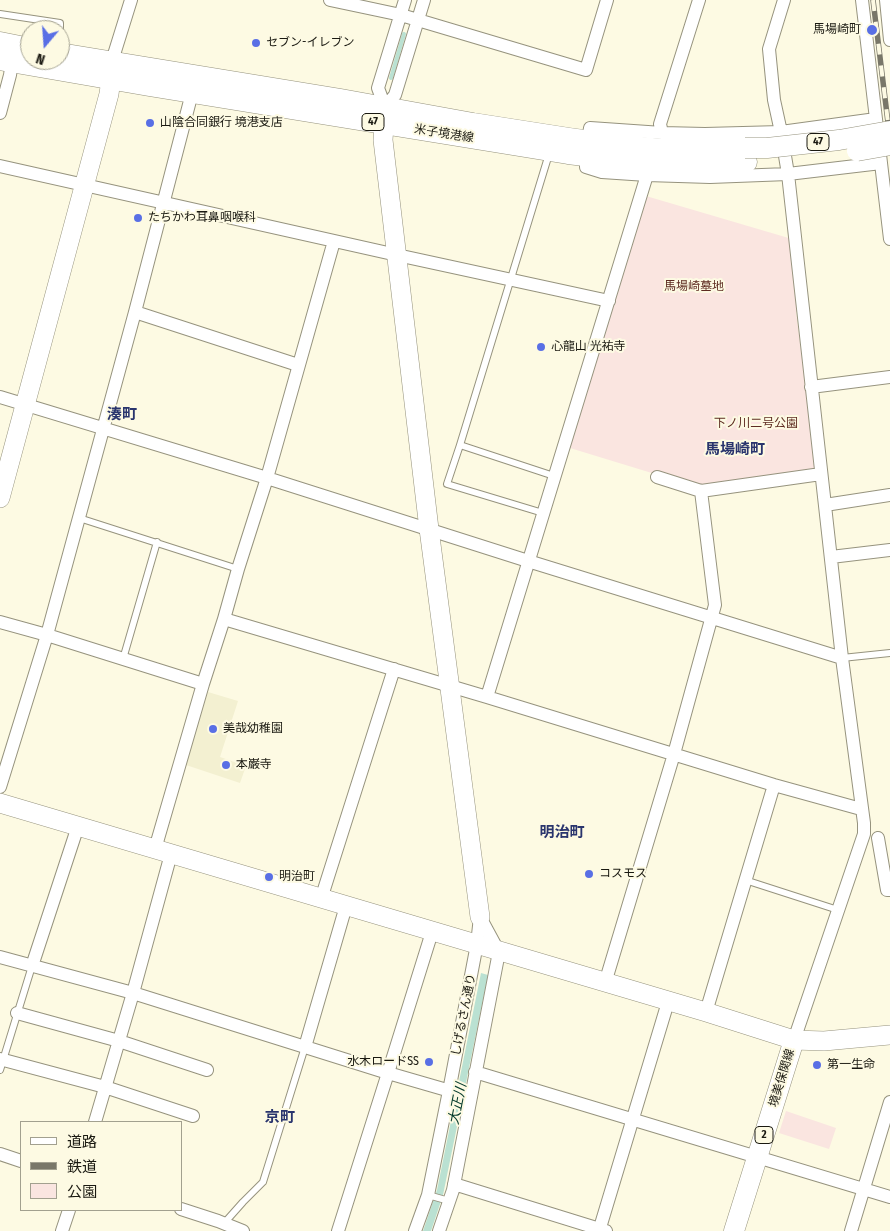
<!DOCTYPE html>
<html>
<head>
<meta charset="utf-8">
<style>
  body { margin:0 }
  #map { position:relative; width:890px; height:1231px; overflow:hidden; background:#fdfae3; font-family:"Fira Sans Condensed","Noto Sans JP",sans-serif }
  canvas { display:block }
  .legend { position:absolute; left:20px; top:1121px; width:162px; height:90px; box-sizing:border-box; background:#fdfae3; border:1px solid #a2a08f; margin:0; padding:6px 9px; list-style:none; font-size:15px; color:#1a1911 }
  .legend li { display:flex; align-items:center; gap:10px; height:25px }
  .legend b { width:25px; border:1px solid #a2a08f }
  .north { position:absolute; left:20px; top:20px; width:50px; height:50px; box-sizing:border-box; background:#fdfae3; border:1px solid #a2a08f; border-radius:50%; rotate:198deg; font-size:14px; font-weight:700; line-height:20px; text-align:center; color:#1a1911 }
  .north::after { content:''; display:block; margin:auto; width:18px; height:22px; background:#596fe5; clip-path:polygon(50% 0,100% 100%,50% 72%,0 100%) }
</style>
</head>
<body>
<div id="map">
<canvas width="890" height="1231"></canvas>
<ul class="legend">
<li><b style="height:6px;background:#fff"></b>道路</li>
<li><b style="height:6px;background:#797769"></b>鉄道</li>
<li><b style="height:14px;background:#fae5e0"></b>公園</li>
</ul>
<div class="north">N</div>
</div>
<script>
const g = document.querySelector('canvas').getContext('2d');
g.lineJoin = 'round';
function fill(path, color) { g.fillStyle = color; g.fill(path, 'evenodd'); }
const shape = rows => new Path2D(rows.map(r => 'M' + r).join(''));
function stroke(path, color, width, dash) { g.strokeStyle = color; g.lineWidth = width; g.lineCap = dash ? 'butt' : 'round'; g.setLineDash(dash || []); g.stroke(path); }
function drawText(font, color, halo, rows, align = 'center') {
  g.font = font + ' "Fira Sans Condensed","Noto Sans JP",sans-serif'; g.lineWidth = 4; g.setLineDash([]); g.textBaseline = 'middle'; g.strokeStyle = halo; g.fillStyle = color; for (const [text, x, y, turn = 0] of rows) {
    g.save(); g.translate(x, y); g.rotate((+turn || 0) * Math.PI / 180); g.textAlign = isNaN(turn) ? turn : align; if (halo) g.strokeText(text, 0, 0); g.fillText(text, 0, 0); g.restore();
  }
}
fill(shape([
  [208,692,238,701,220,757,246,766,240,783,186,765]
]), '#f3f0d1');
fill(shape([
  [646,196,792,239,799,312,796,312,817,471,701,485,655,474,570,448],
  [786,1111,836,1128,829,1149,779,1133]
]), '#fae5e0');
fill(shape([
  [481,973,488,975,443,1195,431,1231,423,1231,437,1190]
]), '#bae1d2');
stroke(shape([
  [391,78,404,34]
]), '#bae1d2', 4);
const lane = shape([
  [0,14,60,23,60,30],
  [460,445,549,154],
  [543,513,447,484,460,445,554,476],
  [79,518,238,569],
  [842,658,890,653],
  [123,659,157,542],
  [745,880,838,910],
  [0,1070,32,966],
  [428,1195,449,1201],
  [226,1224,227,1220,243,1202,263,1182,305,1047]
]);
const street = shape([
  [330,0,401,15,586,70,607,0],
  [862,0,876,119,781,132,788,174,881,163,876,119],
  [886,0,890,40],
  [112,61,131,0],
  [385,107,395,95,424,0],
  [385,107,378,88,405,0],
  [0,113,10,75,12,62],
  [662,133,660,124,699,0],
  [588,141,590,128,662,133,705,134,781,132,774,100,769,49,784,0],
  [881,163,890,239],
  [0,166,397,255,609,301],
  [647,175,710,177,788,174,842,658,864,823,864,834,794,1040],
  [135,312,298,365],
  [811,387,890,377],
  [0,397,267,478,528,561,842,658],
  [657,477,701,491],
  [825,505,890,495],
  [831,557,890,550],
  [224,619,487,697,774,785,861,809],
  [0,622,47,635,203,684],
  [487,697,647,175,602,172,586,167,586,156],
  [0,787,47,635,135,312,192,93],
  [878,838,887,890,890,890],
  [155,849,203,684,224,619,238,569,267,478,334,241],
  [321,899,394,669],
  [0,957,133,993,388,1073,471,1097],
  [32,966,78,826],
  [605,983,674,754,715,605,701,491,821,474],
  [706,1012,774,785],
  [17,1013,119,1041,207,1070],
  [305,1047,346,906],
  [0,1059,105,1087,193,1116],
  [475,1072,890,1197],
  [95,1122,133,993,171,854],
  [0,1154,21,1161],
  [454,1184,606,1231],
  [181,1209,218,1221,243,1231],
  [62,1231,69,1210],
  [338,1231,388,1073,432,932],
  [415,1231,428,1195,449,1091,477,944,480,917],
  [439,1231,453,1190,499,952,480,917],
  [599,1231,668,1002],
  [851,1231,890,1102]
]);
const secondary = shape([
  [385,109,383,140,429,529,480,917],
  [0,498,109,94,111,79,112,65],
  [0,803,706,1012,794,1040,824,1041,890,1035]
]);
const primary = shape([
  [0,42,30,48],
  [60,53,341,99,473,123,569,138,620,145,662,149,745,148],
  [0,60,149,86,568,154,618,160,660,164,747,162],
  [734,1231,794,1040]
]);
stroke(lane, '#96937e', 8);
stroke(street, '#96937e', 14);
stroke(secondary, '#96937e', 20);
stroke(primary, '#96937e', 21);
stroke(lane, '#fff', 6);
stroke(street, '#fff', 12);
stroke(secondary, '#fff', 19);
stroke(primary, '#fff', 20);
const rail = shape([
  [873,0,890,139]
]);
stroke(rail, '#797769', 5.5);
stroke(rail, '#fdfae3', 4, [11]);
const primaryBridge = shape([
  [745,148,767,148,839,140,890,131],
  [857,151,890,145]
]);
stroke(primaryBridge, '#96937e', 21, []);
stroke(primaryBridge, '#fff', 20);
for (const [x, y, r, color] of [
  [872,30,6,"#596fe5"],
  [256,43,5,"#596fe5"],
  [150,123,5,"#596fe5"],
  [138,218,5,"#596fe5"],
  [541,347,5,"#596fe5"],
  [213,729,5,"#596fe5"],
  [226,765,5,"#596fe5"],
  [589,874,5,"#596fe5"],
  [269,877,5,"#596fe5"],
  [429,1062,5,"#596fe5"],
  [817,1065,5,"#596fe5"]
]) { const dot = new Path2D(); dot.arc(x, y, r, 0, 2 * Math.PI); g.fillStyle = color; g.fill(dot); stroke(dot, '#fdfae3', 2); }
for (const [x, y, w] of [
  [373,122,22],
  [818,142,22],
  [764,1135,18]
]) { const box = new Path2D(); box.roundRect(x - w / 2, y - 8.5, w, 17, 4); g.fillStyle = '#fdfae3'; g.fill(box); stroke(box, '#1a1911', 1); }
drawText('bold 11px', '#1a1911', null, [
  ["47",373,122],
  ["47",818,142],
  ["2",764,1135]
]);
drawText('12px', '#1a1911', '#fdfae3', [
  ["馬場崎町",861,30,"right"],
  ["セブン-イレブン",266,43],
  ["山陰合同銀行 境港支店",160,123],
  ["たちかわ耳鼻咽喉科",148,218],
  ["心龍山 光祐寺",551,347],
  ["美哉幼稚園",223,729],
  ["本巌寺",236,765],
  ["コスモス",599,874],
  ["明治町",279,877],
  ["水木ロードSS",419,1062,"right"],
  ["第一生命",827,1065]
], 'left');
drawText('12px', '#1a1911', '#fdfae3', [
  ["米子境港線",444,134,9],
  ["しげるさん通り",464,1015,-79],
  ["境美保関線",782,1078,-73]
]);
drawText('12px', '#5e2c22', '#fdfae3', [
  ["馬場崎墓地",694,287],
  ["下ノ川二号公園",756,424]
]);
drawText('italic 14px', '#00382a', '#fdfae3', [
  ["大正川",458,1104,-79]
]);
drawText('bold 15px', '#29346d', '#fdfae3', [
  ["湊町",122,415],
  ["馬場崎町",735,450],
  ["明治町",562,833],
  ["京町",280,1118]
]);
</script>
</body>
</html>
